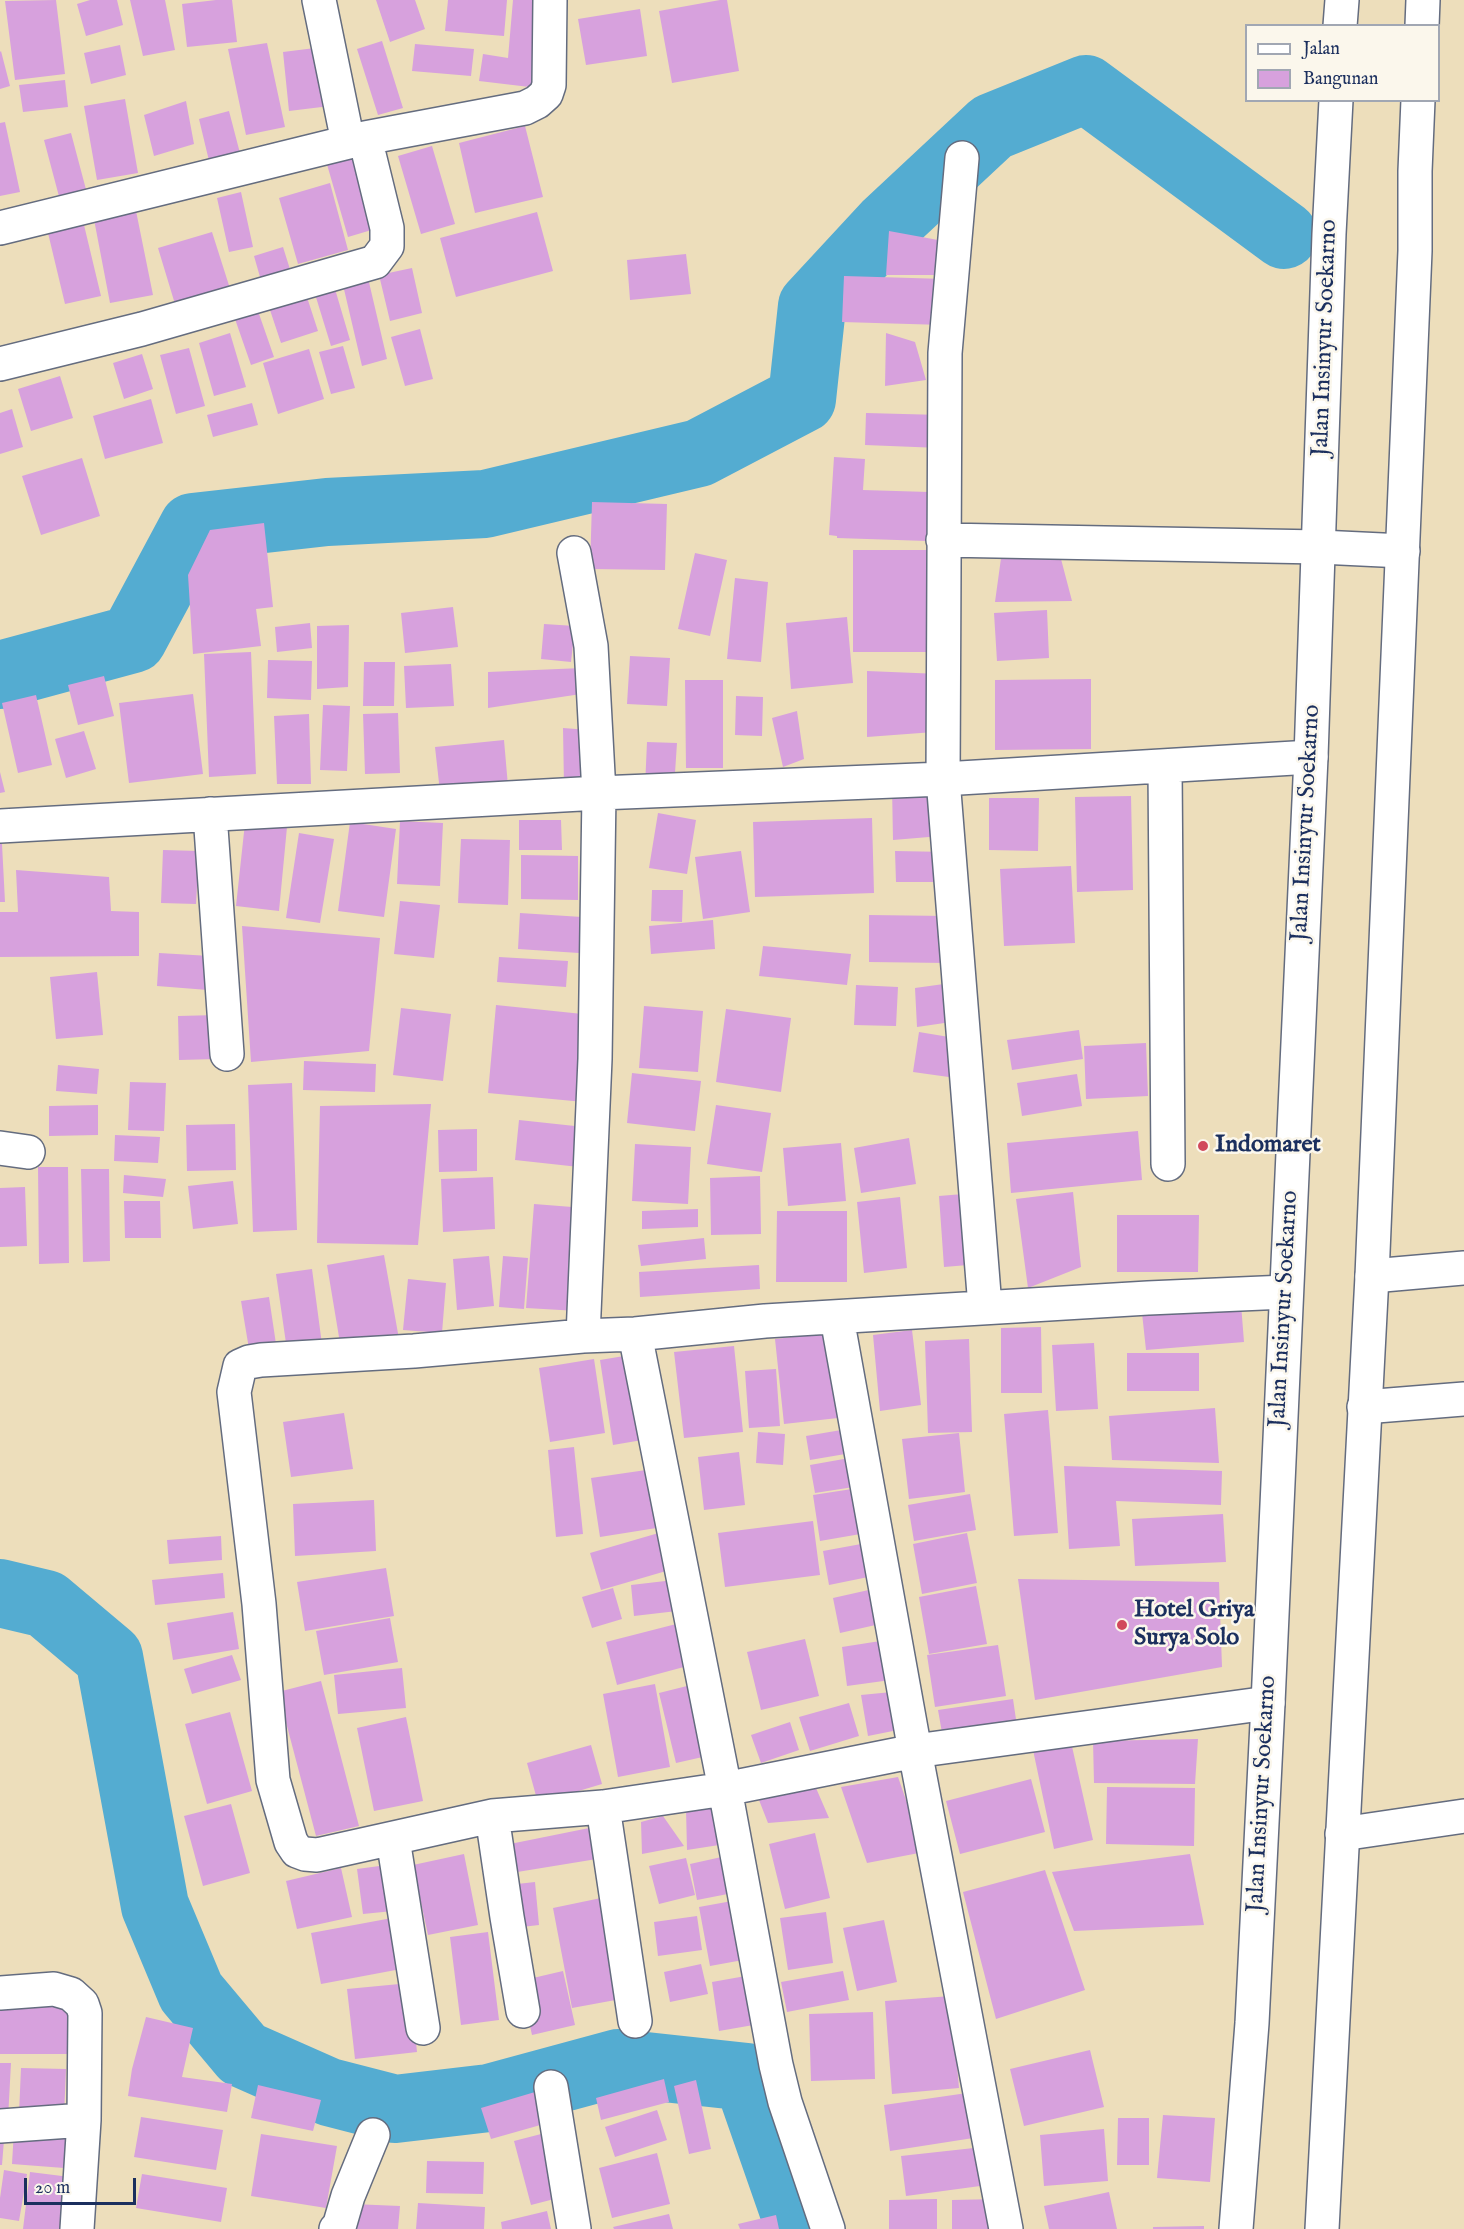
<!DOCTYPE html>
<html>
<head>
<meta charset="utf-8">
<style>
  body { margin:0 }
  #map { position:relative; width:1464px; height:2229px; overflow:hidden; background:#eddebb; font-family:"IM FELL English",serif }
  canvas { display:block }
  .legend { position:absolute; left:1245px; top:24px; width:195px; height:78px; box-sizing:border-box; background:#fbf7ec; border:2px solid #a1a7b3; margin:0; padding:8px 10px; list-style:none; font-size:18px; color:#1b2f5e }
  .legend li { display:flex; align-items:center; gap:12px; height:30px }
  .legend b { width:30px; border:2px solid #a1a7b3 }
  .scale { position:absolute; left:24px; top:2178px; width:112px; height:27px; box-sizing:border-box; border:3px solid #1b2f5e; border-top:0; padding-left:8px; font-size:18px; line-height:21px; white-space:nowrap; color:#1b2f5e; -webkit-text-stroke:4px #fbf7ec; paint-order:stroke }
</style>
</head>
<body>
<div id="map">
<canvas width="1464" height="2229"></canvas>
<ul class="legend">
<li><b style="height:8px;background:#fff"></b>Jalan</li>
<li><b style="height:16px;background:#d7a1dd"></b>Bangunan</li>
</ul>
<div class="scale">20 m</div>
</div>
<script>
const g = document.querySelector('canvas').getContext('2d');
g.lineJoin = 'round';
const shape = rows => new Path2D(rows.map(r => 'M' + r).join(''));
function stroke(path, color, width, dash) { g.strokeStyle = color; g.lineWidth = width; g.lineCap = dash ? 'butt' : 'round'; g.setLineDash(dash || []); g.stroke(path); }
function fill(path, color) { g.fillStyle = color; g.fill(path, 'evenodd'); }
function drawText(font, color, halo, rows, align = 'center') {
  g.font = font + ' "IM FELL English",serif'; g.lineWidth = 5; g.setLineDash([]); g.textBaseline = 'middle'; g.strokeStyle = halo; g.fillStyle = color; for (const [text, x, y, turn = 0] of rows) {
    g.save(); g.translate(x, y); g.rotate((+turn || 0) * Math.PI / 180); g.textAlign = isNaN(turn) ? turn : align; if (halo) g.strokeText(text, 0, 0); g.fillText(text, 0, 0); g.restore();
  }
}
stroke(shape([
  [0,675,133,639,193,527,327,512,485,504,699,453,802,399,812,306,887,225,992,127,1086,89,1284,235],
  [0,1593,46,1604,109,1657,155,1906,191,1992,243,2054,329,2092,395,2109,489,2098,618,2063,747,2077,800,2229]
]), '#54acd1', 68);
fill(shape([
  [56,0,65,74,15,80,5,1],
  [90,0,117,0,123,25,86,36,77,4],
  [130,0,165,0,175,50,143,56],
  [216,0,232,0,237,42,187,47,182,4],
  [376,0,415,0,425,29,390,42],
  [448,0,507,0,504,36,445,31],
  [513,0,546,0,538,88,479,81,483,54,508,58],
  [720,0,727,0,739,71,672,83,659,11],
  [640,9,647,56,586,65,578,19],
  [382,41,403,108,378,115,357,49],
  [267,43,285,127,246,135,228,49],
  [415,44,474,49,471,76,412,71],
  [120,45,126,75,91,84,84,53],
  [323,47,330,106,289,111,283,52],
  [1,51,10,86,0,89,0,52],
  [65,80,68,107,23,112,19,85],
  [125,99,138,173,97,180,84,106],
  [186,101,194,144,154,156,144,115],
  [229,111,241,157,210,165,199,119],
  [5,122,20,192,0,196,0,123],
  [525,126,543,197,475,213,459,143],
  [71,133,88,197,61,204,44,140],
  [432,146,455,224,421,234,398,156],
  [363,150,385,226,348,237,326,161],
  [330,183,348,250,298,264,279,198],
  [241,192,253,247,229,252,217,198],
  [134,201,153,295,110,303,92,209],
  [537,212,553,271,456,297,440,238],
  [84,225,101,296,65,304,48,233],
  [889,231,938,240,942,275,886,275],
  [212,232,233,298,178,314,158,248],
  [283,247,294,282,264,291,254,256],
  [686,254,691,294,630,300,627,260],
  [412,268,422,313,390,321,379,275],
  [844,276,945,279,943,325,842,322],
  [368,278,387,359,362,366,343,285],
  [303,285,318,331,281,343,266,298],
  [335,289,350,340,331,346,315,294],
  [258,311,274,357,251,365,235,319],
  [420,329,433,379,405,386,391,337],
  [230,333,246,387,214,396,199,343],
  [886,333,915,342,926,380,885,386],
  [343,346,355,388,331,394,319,352],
  [189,348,205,406,176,414,160,355],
  [309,349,324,399,278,414,263,363],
  [142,354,153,389,124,399,113,363],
  [60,376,73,418,31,431,18,389],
  [151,399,163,443,105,459,93,416],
  [252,403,258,425,213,437,207,415],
  [12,409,23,447,0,454,0,413],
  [866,413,941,415,940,448,865,445],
  [834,457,865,459,863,490,929,492,927,541,837,538,837,536,829,535],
  [82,458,100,516,41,535,22,476],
  [592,502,667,504,665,570,590,569],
  [264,523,273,607,256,609,261,646,193,654,188,575,210,530],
  [853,550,938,550,939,652,853,652],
  [1002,551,1061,559,1072,601,995,602],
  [695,553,727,560,710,636,678,629],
  [735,578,768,582,761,662,727,659],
  [453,607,458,647,405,653,401,613],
  [1047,610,1049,658,997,661,994,613],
  [847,617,853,683,791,689,786,623],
  [310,623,312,648,277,652,275,627],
  [544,624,575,626,571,662,541,659],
  [349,625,348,687,317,689,317,626],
  [251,652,256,774,209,777,204,654],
  [630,656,670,658,667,706,627,704],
  [268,660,312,661,311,700,267,698],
  [364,662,395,662,394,706,363,706],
  [451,664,454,706,406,708,404,666],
  [582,668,581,694,488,708,488,672],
  [867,671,940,674,934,732,867,737],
  [104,676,114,716,78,725,68,685],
  [1091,679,1091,749,995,750,995,680],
  [685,680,723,680,723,768,686,768],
  [193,694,203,774,129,783,119,703],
  [36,695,52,765,18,773,2,703],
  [736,696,763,697,762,736,735,735],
  [323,705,350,706,347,771,320,770],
  [797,711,804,759,783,767,772,718],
  [398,713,400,773,365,774,363,714],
  [309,714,311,784,277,784,274,716],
  [563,728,589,730,588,783,564,786],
  [84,731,96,769,66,778,55,739],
  [504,740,508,786,440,792,435,747],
  [647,742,677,743,674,788,645,787],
  [0,772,5,792,0,793],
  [941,785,941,836,893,840,892,786],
  [1131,796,1133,890,1077,892,1075,797],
  [989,798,1039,798,1038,851,989,850],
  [658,813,696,820,687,874,649,868],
  [872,818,874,893,755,897,753,822],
  [519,820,561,820,562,850,519,850],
  [400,821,443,823,440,886,397,884],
  [350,822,396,829,384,917,338,911],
  [245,823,287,827,279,911,236,906],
  [299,833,334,839,320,923,286,918],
  [461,839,510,840,508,905,458,903],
  [0,844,2,844,5,902,0,902],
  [163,850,199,851,196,904,161,903],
  [741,851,750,912,703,919,695,857],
  [895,851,948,852,951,882,896,882],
  [521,855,578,856,578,900,521,899],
  [1071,866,1075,943,1004,946,1000,869],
  [16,870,109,877,111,911,139,912,139,956,0,957,0,912,18,912],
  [652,890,683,890,682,922,651,921],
  [400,901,440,905,434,958,394,954],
  [520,913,582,917,579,953,518,949],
  [869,915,947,916,947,963,869,962],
  [713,920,715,949,651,954,649,926],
  [242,926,380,938,369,1051,251,1062],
  [763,946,851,954,847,985,759,976],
  [159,953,210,956,208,990,157,986],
  [499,957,568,961,566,987,497,982],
  [97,972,103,1035,56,1039,50,977],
  [951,983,958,1021,917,1027,915,988],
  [856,985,898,987,896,1026,854,1025],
  [496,1005,592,1015,584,1102,488,1093],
  [644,1006,703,1011,698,1072,639,1068],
  [401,1008,451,1014,443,1081,393,1075],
  [726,1009,791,1018,781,1092,716,1082],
  [217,1015,217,1059,179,1060,178,1016],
  [1079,1030,1083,1059,1012,1070,1007,1040],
  [919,1032,961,1039,963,1079,913,1072],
  [1146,1043,1148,1096,1086,1099,1084,1046],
  [304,1061,376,1064,375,1092,303,1090],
  [58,1065,99,1069,97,1094,56,1091],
  [632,1073,701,1081,695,1131,627,1123],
  [1077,1074,1082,1106,1022,1116,1017,1083],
  [130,1082,166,1083,164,1131,128,1130],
  [292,1083,297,1230,253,1232,248,1085],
  [431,1104,418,1245,317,1243,320,1106],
  [98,1105,98,1135,49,1136,49,1106],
  [716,1105,771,1113,762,1172,707,1164],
  [519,1120,584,1127,579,1167,515,1160],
  [235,1124,236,1170,187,1171,186,1125],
  [477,1129,477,1171,439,1172,438,1130],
  [1138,1131,1142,1180,1011,1193,1007,1143],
  [115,1135,160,1137,158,1163,114,1161],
  [909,1138,916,1184,861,1193,854,1148],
  [841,1143,846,1201,788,1206,783,1148],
  [635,1144,691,1147,688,1204,632,1201],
  [38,1167,68,1167,69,1263,39,1264],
  [81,1169,109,1169,110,1261,83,1262],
  [124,1175,166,1179,163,1197,123,1193],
  [760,1176,761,1234,711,1235,710,1178],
  [493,1177,495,1229,443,1232,441,1179],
  [233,1181,238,1224,193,1229,188,1186],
  [25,1187,27,1246,0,1247,0,1188],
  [1073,1192,1081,1267,1028,1288,1016,1199],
  [975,1193,980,1264,944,1267,939,1196],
  [900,1197,907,1268,864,1273,857,1202],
  [124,1201,160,1201,161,1238,125,1238],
  [534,1204,585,1208,578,1311,526,1308],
  [698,1209,698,1227,642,1229,642,1211],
  [777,1211,847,1211,847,1282,776,1282],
  [1117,1215,1199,1215,1198,1272,1117,1272],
  [704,1238,706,1259,641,1266,638,1245],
  [384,1255,399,1339,341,1349,327,1265],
  [489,1256,494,1306,457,1310,453,1259],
  [503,1256,528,1258,524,1309,499,1307],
  [759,1265,760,1289,640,1297,639,1272],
  [312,1269,323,1352,288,1357,276,1274],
  [408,1279,446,1283,442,1333,403,1330],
  [269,1297,276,1344,249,1349,241,1301],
  [1241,1304,1244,1342,1146,1350,1142,1313],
  [1041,1327,1042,1393,1001,1393,1001,1328],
  [912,1330,921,1405,880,1411,873,1335],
  [838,1332,847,1417,784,1424,775,1339],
  [969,1339,972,1432,928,1433,925,1341],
  [1094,1343,1098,1409,1056,1411,1052,1345],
  [734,1346,743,1432,684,1438,674,1352],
  [1127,1353,1199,1353,1199,1391,1127,1391],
  [636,1354,648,1439,613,1445,600,1360],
  [594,1359,605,1433,550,1442,539,1368],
  [776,1369,780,1426,749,1428,745,1371],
  [1215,1408,1219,1463,1112,1460,1109,1416],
  [1048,1410,1058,1533,1014,1536,1004,1414],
  [344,1413,353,1469,291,1477,283,1422],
  [853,1428,857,1452,810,1460,806,1436],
  [758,1432,785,1434,783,1465,756,1463],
  [959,1433,965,1492,909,1499,902,1439],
  [574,1447,583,1534,556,1537,548,1450],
  [739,1452,745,1505,704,1510,698,1457],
  [855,1457,860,1486,815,1493,810,1465],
  [1064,1466,1222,1471,1221,1505,1116,1501,1120,1546,1069,1549],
  [660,1468,669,1526,600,1537,591,1478],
  [865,1487,872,1532,820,1541,813,1495],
  [970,1494,976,1530,914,1541,908,1505],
  [374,1500,376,1551,295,1556,293,1504],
  [1223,1514,1226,1562,1135,1566,1132,1519],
  [813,1521,820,1575,725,1587,718,1533],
  [662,1532,673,1569,601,1590,590,1553],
  [967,1533,977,1583,922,1594,913,1544],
  [221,1536,222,1560,169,1564,167,1540],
  [872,1542,878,1575,829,1585,823,1551],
  [386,1568,394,1616,305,1631,297,1582],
  [223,1573,225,1598,155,1605,152,1580],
  [1018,1579,1219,1582,1222,1667,1035,1700],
  [674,1580,677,1611,634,1616,631,1585],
  [976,1586,987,1644,929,1654,919,1597],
  [882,1587,889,1622,840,1633,833,1598],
  [613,1588,622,1619,592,1628,582,1597],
  [233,1612,239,1649,173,1660,167,1623],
  [390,1618,398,1662,324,1675,316,1631],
  [684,1622,695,1664,617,1685,606,1642],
  [805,1639,819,1696,761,1710,747,1652],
  [893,1639,898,1679,847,1686,842,1647],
  [998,1645,1006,1696,935,1707,927,1655],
  [232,1655,241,1680,192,1694,184,1669],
  [402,1668,406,1708,338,1714,334,1675],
  [321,1681,359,1826,316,1836,278,1692],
  [699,1683,716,1754,676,1763,659,1693],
  [655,1684,670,1767,618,1777,603,1694],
  [902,1691,908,1728,868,1736,861,1695],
  [1013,1699,1018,1733,944,1744,938,1710],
  [849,1703,859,1736,810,1751,799,1717],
  [230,1712,252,1791,207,1804,185,1724],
  [406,1717,423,1801,374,1811,357,1728],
  [790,1722,799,1750,761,1763,751,1735],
  [1198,1739,1195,1784,1094,1783,1093,1741],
  [1071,1742,1093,1840,1054,1849,1033,1750],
  [591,1745,602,1784,538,1803,527,1763],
  [898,1777,924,1852,867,1863,841,1787],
  [1031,1779,1045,1832,960,1854,946,1801],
  [1107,1787,1195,1788,1194,1846,1106,1844],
  [816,1788,829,1818,768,1823,759,1800],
  [713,1800,732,1843,687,1850,686,1809],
  [231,1804,250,1873,203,1886,184,1816],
  [663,1816,684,1846,642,1854,641,1822],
  [604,1825,609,1857,505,1874,505,1845],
  [815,1833,830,1898,785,1909,769,1844],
  [464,1854,478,1925,428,1935,413,1865],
  [735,1854,743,1891,697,1900,690,1864],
  [1190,1854,1204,1925,1074,1931,1052,1872],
  [686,1858,695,1895,659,1904,649,1866],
  [387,1865,393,1911,363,1914,357,1869],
  [341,1868,352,1917,297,1929,286,1881],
  [1045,1870,1085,1990,996,2019,963,1892],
  [535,1882,539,1925,513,1928,508,1885],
  [601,1898,621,1999,572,2008,553,1908],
  [743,1899,754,1958,710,1966,699,1907],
  [826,1912,833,1963,788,1970,780,1918],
  [697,1916,702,1950,658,1956,654,1922],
  [392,1918,401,1969,321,1984,311,1933],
  [884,1920,897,1982,857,1991,843,1928],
  [488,1932,499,2020,461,2025,450,1937],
  [701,1964,708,1994,670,2002,664,1972],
  [563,1971,575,2025,532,2035,520,1981],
  [843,1971,849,2000,787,2012,781,1982],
  [757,1974,765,2023,719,2031,712,1982],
  [410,1983,417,2052,355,2059,347,1989],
  [951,1996,959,2088,892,2094,885,2001],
  [0,2000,68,2000,68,2054,0,2054],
  [873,2012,875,2079,811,2081,809,2014],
  [146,2017,193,2028,182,2077,232,2084,227,2112,128,2096,132,2069],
  [1090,2050,1104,2107,1024,2126,1010,2069],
  [0,2063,11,2063,8,2119,0,2118],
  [21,2068,66,2069,64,2116,19,2114],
  [664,2079,669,2102,601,2120,596,2098],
  [696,2080,711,2149,689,2154,674,2086],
  [258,2085,321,2100,313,2131,251,2118],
  [535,2092,544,2124,491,2139,481,2108],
  [974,2092,986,2136,890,2151,884,2105],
  [657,2110,667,2140,615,2157,605,2127],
  [1163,2115,1215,2118,1210,2182,1157,2178],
  [141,2117,223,2130,216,2170,134,2157],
  [1118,2118,1149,2118,1149,2165,1117,2165],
  [1104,2129,1108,2181,1044,2186,1040,2135],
  [14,2130,80,2136,77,2169,12,2164],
  [545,2133,562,2197,531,2205,514,2141],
  [261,2134,337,2146,326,2208,251,2196],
  [0,2140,4,2140,2,2165,0,2165],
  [983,2147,995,2184,906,2196,901,2156],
  [657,2153,670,2204,612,2218,599,2168],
  [427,2161,484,2162,483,2194,426,2193],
  [4,2170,27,2174,19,2221,0,2218,0,2198],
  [30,2172,78,2178,71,2229,23,2229],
  [142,2174,227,2188,221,2222,136,2208],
  [1109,2192,1117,2229,1049,2229,1044,2206],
  [937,2199,937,2229,889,2229,889,2200],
  [998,2199,1001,2229,952,2229,952,2200],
  [418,2203,485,2207,484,2229,416,2229],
  [352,2204,400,2206,398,2229,350,2229],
  [547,2211,551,2229,502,2229,501,2222],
  [669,2214,673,2229,614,2229,613,2227],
  [776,2215,779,2229,740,2229,738,2224],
  [1204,2226,1204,2229,1153,2229,1153,2227]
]), '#d7a1dd');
const minor = shape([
  [319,0,348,142],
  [962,158,945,353,943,779,985,1307],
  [0,228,365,138,525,108,537,102,546,94,549,85,550,0],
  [0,364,142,329,375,262,387,246,387,228,365,138],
  [943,540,1320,547,1403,551],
  [574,553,591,646,599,793,595,1059,583,1336],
  [1165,766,1168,1164],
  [210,814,227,1054],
  [0,826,599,793,943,779,1311,757],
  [0,1148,28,1152],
  [1372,1276,1464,1268],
  [837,1318,915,1751,1006,2229],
  [635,1334,725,1789,776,2065,785,2102,828,2229],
  [1364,1407,1464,1399],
  [1268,1703,915,1751,725,1789,603,1807,492,1816,317,1855,305,1854,297,1851,291,1842,273,1780,259,1604,234,1392,240,1366,249,1362,261,1360,414,1351,583,1336,635,1334,765,1321,1148,1298,1286,1292],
  [603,1807,635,2021],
  [492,1816,507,1917,523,2011],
  [1342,1834,1464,1816],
  [393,1839,423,2028],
  [0,1993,54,1989,71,1994,82,2004,85,2013,84,2120,77,2229],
  [551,2087,574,2229],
  [0,2126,84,2120],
  [336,2229,339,2227,348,2196,373,2135]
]);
const major = shape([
  [1340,26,1342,0],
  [1422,26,1423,0],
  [1236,2229,1252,2023,1268,1703,1311,757,1329,234,1336,100],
  [1322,2229,1372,1276,1415,251,1415,171,1418,100]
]);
stroke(minor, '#646c7f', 36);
stroke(major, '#646c7f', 36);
stroke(minor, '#fff', 33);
stroke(major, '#fff', 33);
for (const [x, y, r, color] of [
  [1203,1146,6,"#d1495b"],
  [1122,1625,6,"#d1495b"]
]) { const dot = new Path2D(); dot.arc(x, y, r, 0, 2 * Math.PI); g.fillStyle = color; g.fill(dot); stroke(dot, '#fbf7ec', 2); }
drawText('24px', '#1b2f5e', '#fbf7ec', [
  ["Jalan Insinyur Soekarno",1326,338,-88],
  ["Jalan Insinyur Soekarno",1307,823,-87],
  ["Jalan Insinyur Soekarno",1285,1309,-87],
  ["Jalan Insinyur Soekarno",1263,1794,-87]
]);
drawText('bold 24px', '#1b2f5e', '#fbf7ec', [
  ["Indomaret",1215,1146],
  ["Hotel Griya",1134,1611],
  ["Surya Solo",1134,1639]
], 'left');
</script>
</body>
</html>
